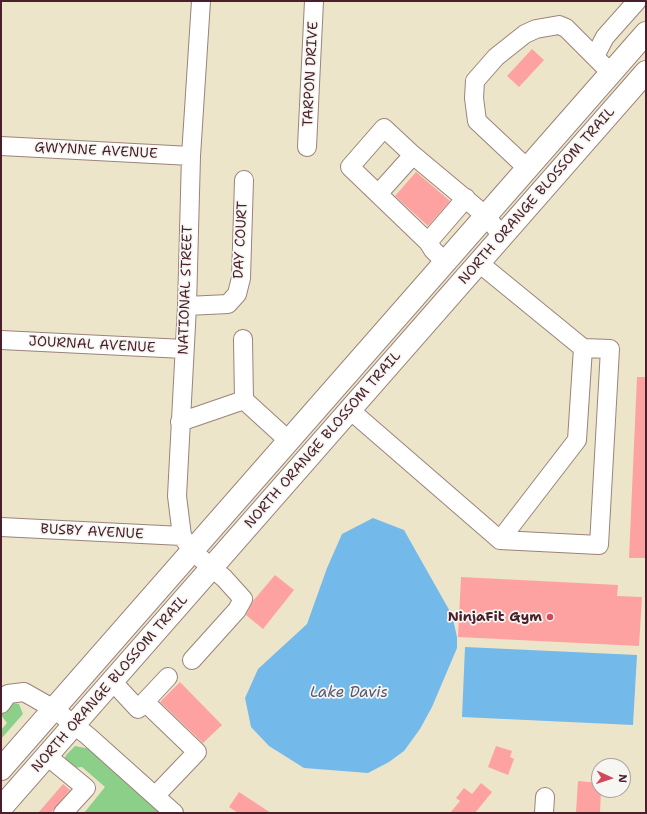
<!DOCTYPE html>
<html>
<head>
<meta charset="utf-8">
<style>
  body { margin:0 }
  #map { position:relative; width:647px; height:814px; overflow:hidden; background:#ede5ca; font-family:"Shantell Sans",sans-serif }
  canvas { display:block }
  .frame { position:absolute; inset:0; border:2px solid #4a1f2b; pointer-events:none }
  .north { position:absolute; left:591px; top:758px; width:40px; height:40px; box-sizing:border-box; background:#f6f6f2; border:1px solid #b1a0a2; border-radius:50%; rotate:93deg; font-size:11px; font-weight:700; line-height:16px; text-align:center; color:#4a1f2b }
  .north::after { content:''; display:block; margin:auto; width:14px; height:18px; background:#d1495b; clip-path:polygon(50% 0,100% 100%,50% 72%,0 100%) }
</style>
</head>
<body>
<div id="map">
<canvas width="647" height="814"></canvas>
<div class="frame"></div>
<div class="north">N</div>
</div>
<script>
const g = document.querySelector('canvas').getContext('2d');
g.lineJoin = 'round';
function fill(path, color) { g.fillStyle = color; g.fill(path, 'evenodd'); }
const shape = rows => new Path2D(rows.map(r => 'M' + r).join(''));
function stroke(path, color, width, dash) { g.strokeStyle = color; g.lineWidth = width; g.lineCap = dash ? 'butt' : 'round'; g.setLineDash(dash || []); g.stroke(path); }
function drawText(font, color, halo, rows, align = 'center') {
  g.font = font + ' "Shantell Sans",sans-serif'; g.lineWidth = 3.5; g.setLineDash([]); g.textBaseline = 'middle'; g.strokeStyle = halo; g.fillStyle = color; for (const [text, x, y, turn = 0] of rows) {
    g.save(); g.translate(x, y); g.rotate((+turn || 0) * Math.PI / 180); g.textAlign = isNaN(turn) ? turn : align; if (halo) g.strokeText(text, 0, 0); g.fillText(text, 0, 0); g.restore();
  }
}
fill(shape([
  [13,703,19,704,23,714,1,739,1,730,7,723,1,715],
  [75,746,90,749,165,813,84,813,105,787,82,767,72,768,63,763,66,755]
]), '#8bcf88');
fill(shape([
  [373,518,404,530,452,615,457,637,457,648,432,707,420,729,404,751,389,762,368,773,304,768,269,746,251,727,245,698,258,669,307,624,327,568,342,534],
  [465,647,637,655,633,725,462,717]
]), '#73baeb');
fill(shape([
  [532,49,544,60,519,87,507,76],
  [416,172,450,201,428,226,395,196],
  [637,377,646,377,646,558,629,558],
  [275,575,294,590,263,629,246,615,253,601],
  [461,577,618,585,617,596,642,597,639,646,458,637],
  [180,682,222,725,203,743,160,702],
  [496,746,512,751,510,757,514,759,508,775,488,767],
  [578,781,599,783,599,790,601,790,600,813,576,812],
  [481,783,492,792,475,813,450,813,460,801,456,798,464,788,472,794],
  [63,784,70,790,51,813,38,813],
  [239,792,271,813,238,813,229,807]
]), '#fda2a1');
const minor = shape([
  [595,56,605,37,637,1],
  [1,146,191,156],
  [307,147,314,1],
  [527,168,477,121,474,98,475,81,496,57,525,34,536,29,559,25,566,28,611,73],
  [378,194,413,155],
  [428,242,466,198],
  [445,262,433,250,428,242,350,167,384,128,413,155,486,216,502,236],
  [187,306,228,304,237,294,241,278,244,180],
  [243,339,244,400],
  [1,340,184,349],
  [350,410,500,540,599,545,610,349,583,348,479,263],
  [180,422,244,400,289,441],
  [1,527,182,536],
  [500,540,577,440,583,348],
  [192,660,237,610,243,599,224,578,192,551,182,536,177,496,187,306,191,156,201,1],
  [112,681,138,709,168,677],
  [145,702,197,752,155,796],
  [1,704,8,694,24,692,54,709,88,736,174,813],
  [47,756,86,788,63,813],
  [544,813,545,797]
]);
const major = shape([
  [1,769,646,33],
  [1,808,646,72]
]);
stroke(minor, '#9c827a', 20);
stroke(major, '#9c827a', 24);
stroke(minor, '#fff', 18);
stroke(major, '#fff', 22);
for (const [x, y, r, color] of [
  [550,617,4,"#d1495b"]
]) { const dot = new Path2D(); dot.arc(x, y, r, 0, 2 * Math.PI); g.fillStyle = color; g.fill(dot); stroke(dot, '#f6f6f2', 1.5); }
drawText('14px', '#4a1f2b', '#f6f6f2', [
  ["TARPON DRIVE",311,74,-87],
  ["GWYNNE AVENUE",96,151,3],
  ["NORTH ORANGE BLOSSOM TRAIL",537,196,-49],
  ["DAY COURT",241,240,-87],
  ["NATIONAL STREET",186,290,-88],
  ["JOURNAL AVENUE",92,345,3],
  ["NORTH ORANGE BLOSSOM TRAIL",323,440,-49],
  ["BUSBY AVENUE",92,532,3],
  ["NORTH ORANGE BLOSSOM TRAIL",110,684,-49]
]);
drawText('bold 14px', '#4a1f2b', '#f6f6f2', [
  ["NinjaFit Gym",542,617]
], 'right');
drawText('italic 15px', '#58556e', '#f6f6f2', [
  ["Lake Davis",349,693]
]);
</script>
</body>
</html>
